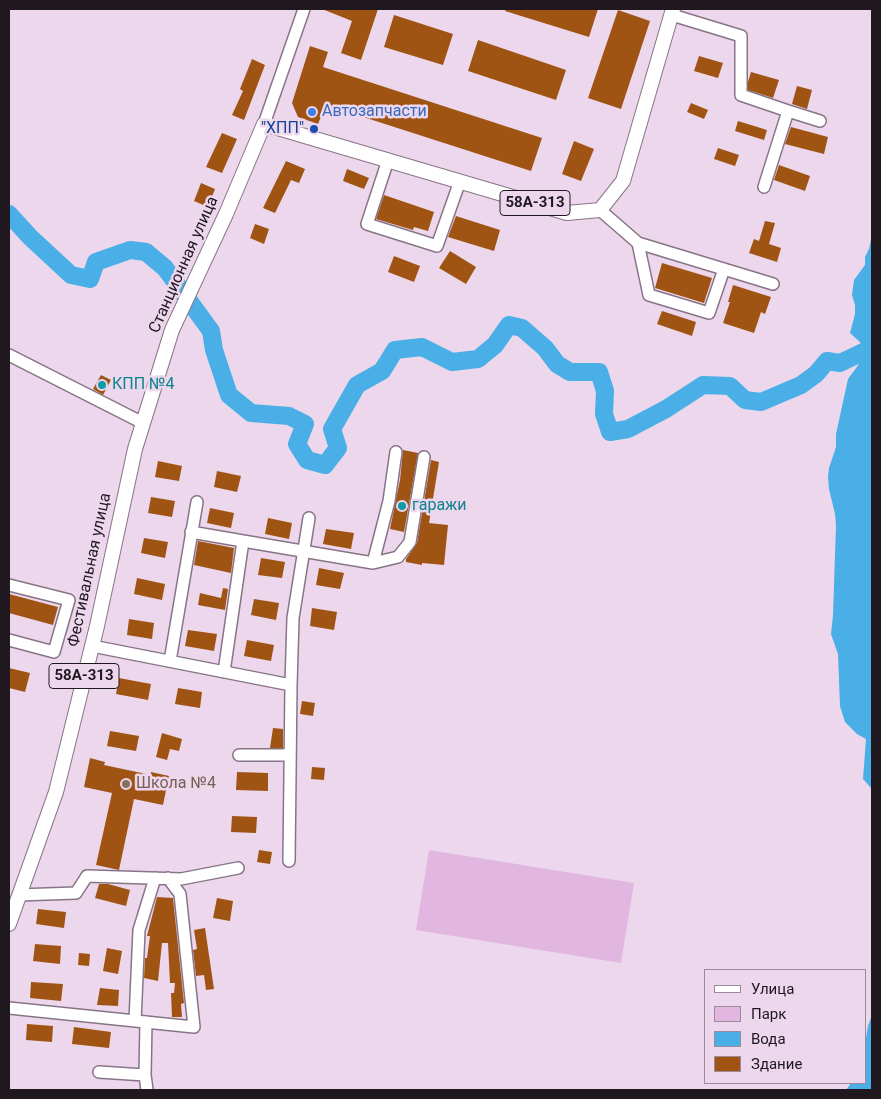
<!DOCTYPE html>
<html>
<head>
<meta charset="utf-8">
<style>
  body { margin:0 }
  #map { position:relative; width:881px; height:1099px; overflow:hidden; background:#edd7ec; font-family:Roboto,sans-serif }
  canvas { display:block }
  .frame { position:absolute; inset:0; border:10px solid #1f181f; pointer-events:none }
  .legend { position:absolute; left:704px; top:969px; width:162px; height:115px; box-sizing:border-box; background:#edd7ec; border:1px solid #9b8b9a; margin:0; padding:6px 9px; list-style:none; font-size:15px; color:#1f181f }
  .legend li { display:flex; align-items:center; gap:10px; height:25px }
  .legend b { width:25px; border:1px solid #9b8b9a }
</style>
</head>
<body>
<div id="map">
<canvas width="881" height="1099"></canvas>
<div class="frame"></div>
<ul class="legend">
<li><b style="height:6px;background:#fff"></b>Улица</li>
<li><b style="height:14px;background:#e1b6e0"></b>Парк</li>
<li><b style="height:14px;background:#49afe6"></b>Вода</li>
<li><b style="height:14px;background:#a05413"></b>Здание</li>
</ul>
</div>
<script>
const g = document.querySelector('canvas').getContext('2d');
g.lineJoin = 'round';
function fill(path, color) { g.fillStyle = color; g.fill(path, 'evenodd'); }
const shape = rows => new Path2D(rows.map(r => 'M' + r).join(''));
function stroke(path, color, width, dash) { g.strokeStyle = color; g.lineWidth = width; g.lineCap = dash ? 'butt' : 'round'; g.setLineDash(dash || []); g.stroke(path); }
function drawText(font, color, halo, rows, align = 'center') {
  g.font = font + ' Roboto,sans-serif'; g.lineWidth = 5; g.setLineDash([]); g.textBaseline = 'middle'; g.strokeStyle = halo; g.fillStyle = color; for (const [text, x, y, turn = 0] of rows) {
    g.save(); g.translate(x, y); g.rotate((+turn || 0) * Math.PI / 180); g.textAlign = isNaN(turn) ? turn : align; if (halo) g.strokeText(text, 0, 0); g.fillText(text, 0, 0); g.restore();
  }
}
fill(shape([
  [429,850,634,883,621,963,416,930]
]), '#e1b6e0');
fill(shape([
  [872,235,872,789,863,779,866,739,857,734,845,722,840,706,838,654,831,634,833,615,836,525,835,514,829,489,828,477,829,468,836,447,836,434,848,379,859,364,865,351,861,343,850,333,855,314,855,305,852,295,854,280,865,265,865,257,869,249],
  [872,1015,872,1090,846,1090,851,1083,865,1083,865,1043,868,1026]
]), '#49afe6');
stroke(shape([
  [9,214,30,237,71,275,90,279,96,262,130,250,146,252,165,268,211,331,214,350,229,395,251,413,289,416,305,424,297,444,307,460,325,465,338,448,332,429,357,385,382,371,395,350,422,347,452,362,478,359,495,345,509,325,522,328,545,348,557,364,570,372,599,372,605,391,604,414,610,432,628,429,666,409,703,385,730,386,745,400,761,402,801,385,816,374,827,361,840,363,865,351,872,353]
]), '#49afe6', 18);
fill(shape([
  [322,9,378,9,361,60,341,53,352,21],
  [506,9,598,9,589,37,505,11],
  [618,10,650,21,621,109,588,98],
  [394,15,453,34,443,65,384,47],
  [478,40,566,70,556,100,468,71],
  [310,46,328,52,323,67,542,138,531,171,326,105,318,124,298,117,292,103],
  [699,56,723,63,718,78,694,71],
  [252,59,265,65,244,120,232,115,243,91,240,89],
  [751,72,779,80,773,98,748,90,748,82],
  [797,86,812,90,807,109,792,104],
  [691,103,708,110,704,119,687,112],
  [738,121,767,130,764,140,735,131],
  [791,127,828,137,824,154,785,144],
  [222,133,237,139,222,173,206,167],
  [574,141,594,149,581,181,562,174],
  [718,148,739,155,735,166,714,159],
  [286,161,305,169,299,183,291,180,275,213,263,208],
  [779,165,810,176,805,191,774,180],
  [347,169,369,178,364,189,343,181],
  [201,183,215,189,208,207,194,201],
  [384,195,434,212,428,231,414,227,413,230,376,219],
  [456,216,500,230,494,251,448,237],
  [765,221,775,223,769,244,781,248,777,262,749,253,754,239,759,241],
  [255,224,269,229,264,244,250,238],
  [450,251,476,267,466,284,439,268],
  [394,256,420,266,414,282,388,272],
  [662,263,712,278,704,303,655,288],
  [733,285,771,297,765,314,761,312,754,333,723,323,730,302,728,302],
  [662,311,696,322,692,336,657,324],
  [101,375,111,380,103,395,93,389],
  [403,450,418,453,404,532,390,529,400,480],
  [431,460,439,462,429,523,448,525,444,565,422,563,422,565,406,562,406,559,417,543],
  [158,461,182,466,179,481,155,477],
  [217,471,241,476,237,492,214,487],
  [151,497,175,501,172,517,148,513],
  [210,508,234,513,231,528,207,523],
  [268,518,292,523,289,539,265,534],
  [326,529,354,533,351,549,323,544],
  [144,538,168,542,165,558,141,553],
  [198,541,234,548,231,573,194,565],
  [261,558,285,562,282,578,258,575],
  [319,568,344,573,340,589,316,585],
  [137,578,165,584,162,600,134,594],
  [223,588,228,589,225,610,198,605,200,593,221,598],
  [9,594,58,607,53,625,9,613],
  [254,599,279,603,276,620,251,615],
  [312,608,337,612,334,630,310,626],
  [129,619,154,623,152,639,127,635],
  [188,630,217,634,214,651,185,646],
  [247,640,274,645,271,661,244,656],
  [9,668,30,673,25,692,9,688],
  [119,678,151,684,148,700,116,694],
  [178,688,202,692,200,708,175,704],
  [302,701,315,703,313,716,300,714],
  [273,728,283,729,283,748,270,748],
  [110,731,139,736,136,751,107,746],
  [162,733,182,739,179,751,170,749,167,760,156,757],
  [90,758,105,762,104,765,151,775,151,772,169,776,163,805,134,799,119,870,96,865,112,793,84,787],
  [312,767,325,768,324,780,311,779],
  [237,772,268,773,268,791,236,790],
  [232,816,257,817,256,833,231,832],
  [259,850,272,852,270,864,257,862],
  [99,884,108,884,130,890,126,906,95,898],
  [157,897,173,898,184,1003,181,1004,182,1017,172,1017,171,993,174,993,175,983,170,983,168,943,162,943,158,981,144,978,145,958,147,958,150,936,147,936],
  [217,898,233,901,230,921,213,918],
  [38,909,66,912,64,928,36,924],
  [205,928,214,989,206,990,204,975,196,976,193,950,197,949,194,930],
  [35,944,61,946,60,964,33,961],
  [107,948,122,951,118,974,103,971],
  [79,953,90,954,89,966,78,965],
  [31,982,63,984,61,1001,30,998],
  [100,988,119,990,118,1006,97,1005],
  [27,1024,53,1026,52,1042,26,1040],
  [74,1027,111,1032,109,1048,72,1044]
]), '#a05413');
const minor = shape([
  [672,15,741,36,741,95,788,111,764,187],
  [788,111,820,121],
  [264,124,304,9],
  [388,160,367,224,437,246,460,181],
  [600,210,638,243,649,295,709,313,724,269],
  [638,243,773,284],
  [9,355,143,423],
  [191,532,243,541,224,672],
  [243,541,373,563,398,557,410,542,424,457],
  [373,563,389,501,396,452],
  [9,585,69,600,54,652,9,640],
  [92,646,291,685,293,618,309,518],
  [170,661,197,502],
  [239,755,284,755,290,753],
  [289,861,291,685],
  [18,895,76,893,87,876,181,879,238,868],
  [9,1008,194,1027,180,894,168,878],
  [135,1021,139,930,155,878],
  [99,1072,145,1075,146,1022],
  [145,1075,147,1090]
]);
const major = shape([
  [9,924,56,792,97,626,135,449,172,330,226,214,264,124,567,213,600,210,623,181,673,9]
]);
stroke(minor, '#887487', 14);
stroke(major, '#887487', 16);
stroke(minor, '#fff', 11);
stroke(major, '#fff', 14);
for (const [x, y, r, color] of [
  [312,112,5,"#3f7fe0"],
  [314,129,5,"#1a4fb4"],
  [102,385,5,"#0f9aa8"],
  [402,506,5,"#0f9aa8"],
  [126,784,5,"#8d6e63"]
]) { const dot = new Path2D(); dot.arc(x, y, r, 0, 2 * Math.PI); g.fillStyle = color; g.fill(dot); stroke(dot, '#edd7ec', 2); }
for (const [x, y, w] of [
  [535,203,70],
  [84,676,70]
]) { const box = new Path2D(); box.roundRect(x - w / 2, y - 12.5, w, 25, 4); g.fillStyle = '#edd7ec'; g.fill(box); stroke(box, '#1f181f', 1); }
drawText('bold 15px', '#1f181f', null, [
  ["58А-313",535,203],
  ["58А-313",84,676]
]);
drawText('16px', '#366cbe', '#edd7ec', [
  ["Автозапчасти",322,112]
], 'left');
drawText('16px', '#164399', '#edd7ec', [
  ["\"ХПП\"",304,129]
], 'right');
drawText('16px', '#1f181f', '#edd7ec', [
  ["Станционная улица",184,265,-66],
  ["Фестивальная улица",90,570,-78]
]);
drawText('16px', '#0d838f', '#edd7ec', [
  ["КПП №4",112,385],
  ["гаражи",412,506]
], 'left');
drawText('16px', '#785e54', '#edd7ec', [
  ["Школа №4",136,784]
], 'left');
</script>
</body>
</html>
